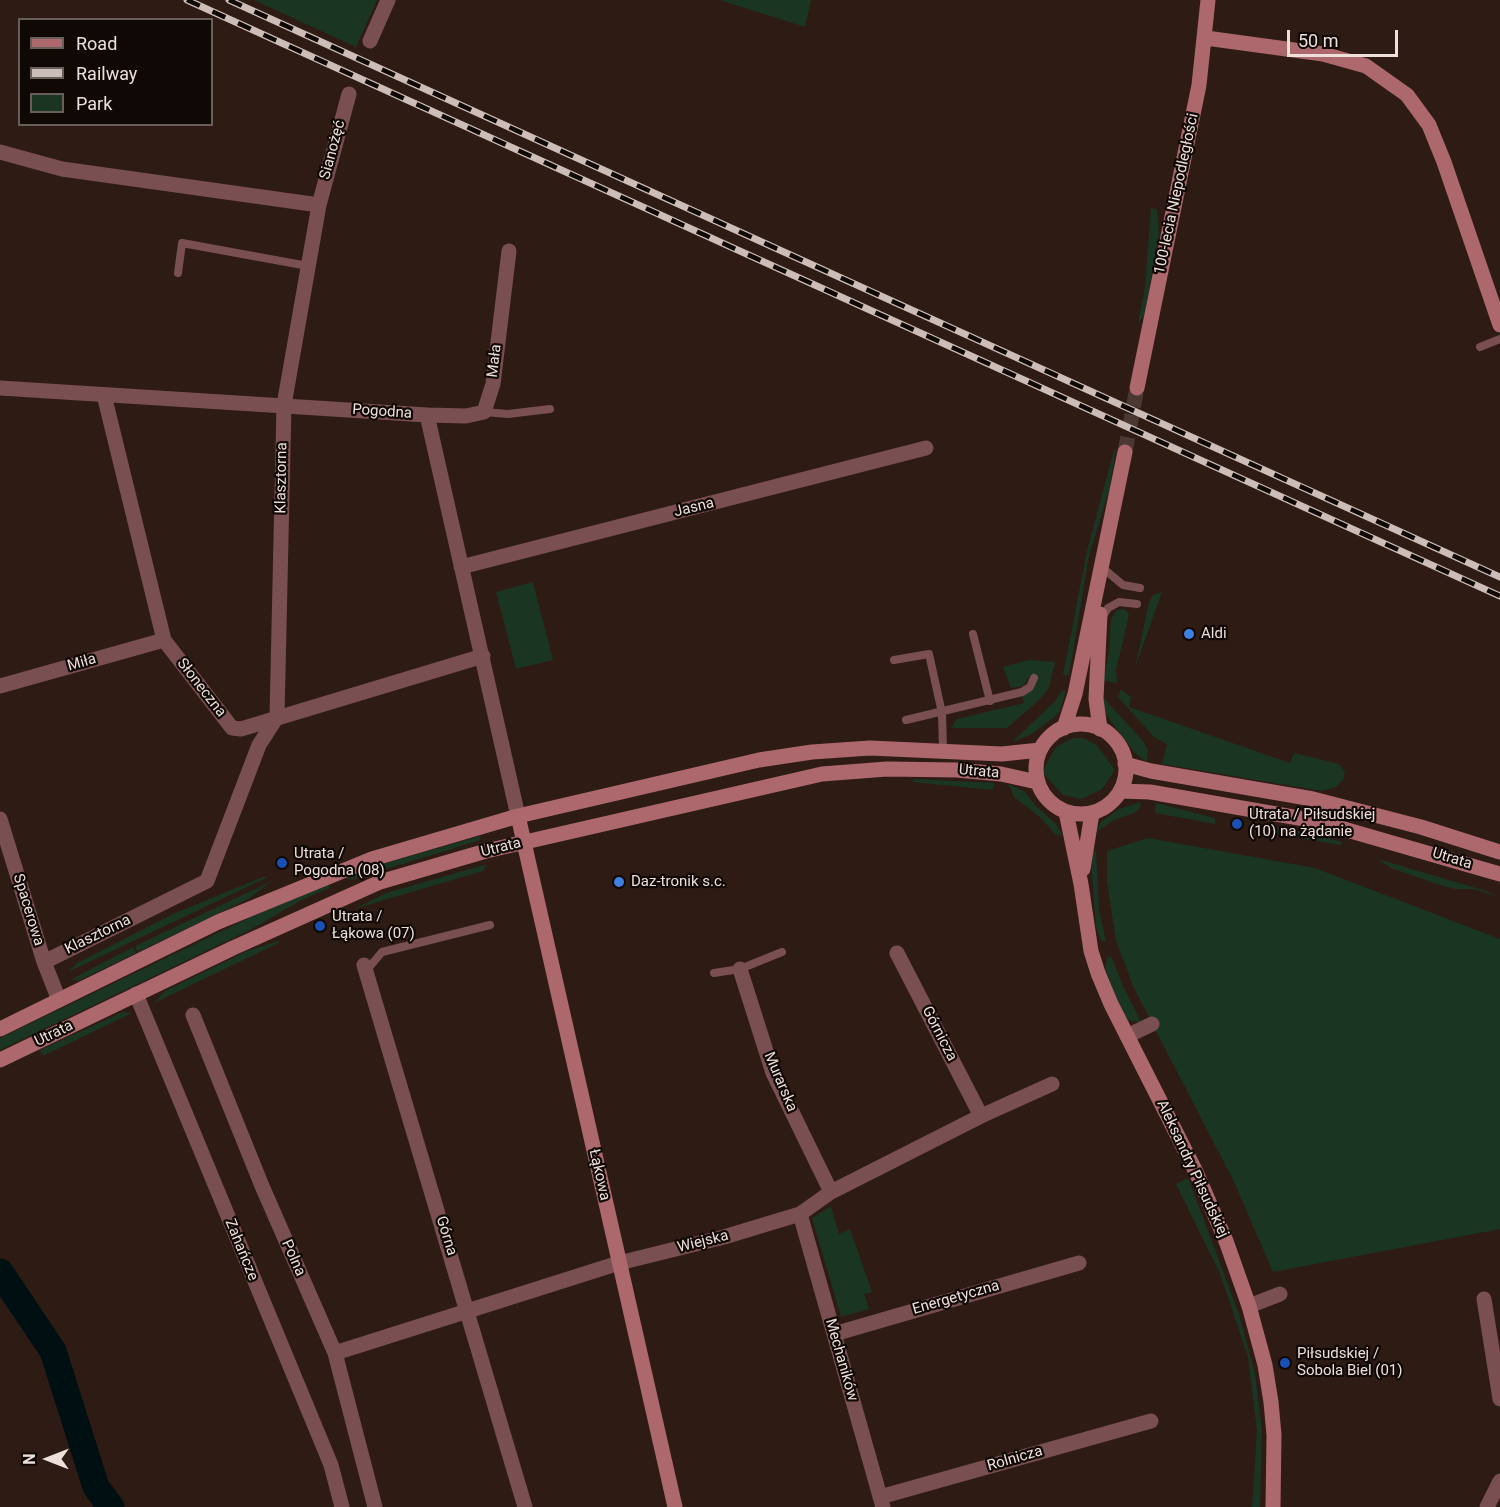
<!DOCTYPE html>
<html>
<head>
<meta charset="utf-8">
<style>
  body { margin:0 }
  #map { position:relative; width:1500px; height:1507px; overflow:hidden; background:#2e1b14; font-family:Roboto,sans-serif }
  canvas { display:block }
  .legend { position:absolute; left:18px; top:18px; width:195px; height:108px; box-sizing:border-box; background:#100805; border:2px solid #685e5a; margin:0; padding:8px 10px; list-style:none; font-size:18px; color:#eddfda }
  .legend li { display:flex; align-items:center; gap:12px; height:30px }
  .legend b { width:30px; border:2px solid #685e5a }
  .north { position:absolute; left:18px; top:1429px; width:60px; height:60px; -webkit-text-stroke:4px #100805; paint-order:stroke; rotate:270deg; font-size:16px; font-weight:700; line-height:24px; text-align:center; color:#eddfda }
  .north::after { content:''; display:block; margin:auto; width:21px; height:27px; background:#eddfda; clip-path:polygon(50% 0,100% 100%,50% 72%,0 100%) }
  .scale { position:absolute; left:1287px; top:30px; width:111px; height:27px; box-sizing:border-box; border:3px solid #eddfda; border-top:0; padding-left:8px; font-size:18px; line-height:21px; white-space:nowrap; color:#eddfda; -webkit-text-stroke:4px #100805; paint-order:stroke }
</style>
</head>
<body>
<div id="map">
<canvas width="1500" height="1507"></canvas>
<ul class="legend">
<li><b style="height:8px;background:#ac686d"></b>Road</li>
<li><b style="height:8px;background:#ccbdb8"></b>Railway</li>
<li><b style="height:16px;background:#1b3523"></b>Park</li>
</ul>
<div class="north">N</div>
<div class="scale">50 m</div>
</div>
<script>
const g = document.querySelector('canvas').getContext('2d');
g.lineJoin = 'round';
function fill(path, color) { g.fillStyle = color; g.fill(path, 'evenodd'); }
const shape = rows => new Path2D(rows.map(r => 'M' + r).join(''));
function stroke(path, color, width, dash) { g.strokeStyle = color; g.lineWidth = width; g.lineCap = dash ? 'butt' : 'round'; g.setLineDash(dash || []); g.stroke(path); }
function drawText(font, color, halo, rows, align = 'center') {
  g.font = font + ' Roboto,sans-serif'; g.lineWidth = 4.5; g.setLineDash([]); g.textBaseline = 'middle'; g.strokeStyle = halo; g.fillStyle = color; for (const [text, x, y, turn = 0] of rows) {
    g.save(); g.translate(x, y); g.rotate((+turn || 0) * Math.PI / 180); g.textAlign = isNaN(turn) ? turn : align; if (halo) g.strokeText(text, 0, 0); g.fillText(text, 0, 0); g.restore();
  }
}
fill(shape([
  [254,0,377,0,356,47],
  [720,0,811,0,805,27],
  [1151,208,1157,209,1159,235,1144,316,1138,323,1145,287],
  [1114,450,1116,450,1109,490,1089,556,1069,675,1063,675,1087,551],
  [533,582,553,660,516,669,496,592],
  [1162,592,1135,668,1149,602,1153,595],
  [1125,609,1129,615,1116,670,1117,683,1102,680,1109,652,1111,619,1117,610],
  [1029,660,1055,662,1049,688,1037,702,1007,728,951,728,957,719,1024,703,1022,696,1033,690,1038,678,1029,677,1023,686,1011,688,1003,667],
  [1121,689,1131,697,1129,707,1290,763,1294,753,1339,764,1345,772,1343,780,1336,787,1322,791,1162,764,1167,744,1154,737,1118,697],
  [1066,690,1060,711,1053,718,1032,734,1012,742,1054,702,1062,691],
  [1101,695,1143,741,1148,749,1147,762,1134,752,1110,720,1105,712],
  [1073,738,1083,738,1097,745,1115,770,1102,789,1082,799,1063,795,1042,772,1056,747],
  [915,779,994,783,993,790,912,782],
  [1008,784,1024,791,1035,805,1056,824,1063,836,1055,834,1041,818,1014,797],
  [1141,802,1140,808,1134,813,1114,820,1094,834,1101,822,1119,809],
  [1156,803,1215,818,1215,824,1155,813],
  [1260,825,1290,829,1342,842,1340,845,1259,831],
  [480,836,481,840,350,880,347,878,348,876,386,863],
  [1148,838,1315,868,1500,939,1500,1229,1273,1272,1234,1182,1134,988,1116,941,1107,882,1107,851],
  [1090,850,1096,852,1099,909,1106,942,1101,941,1096,927],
  [1378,859,1486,891,1500,897,1473,889,1455,889,1440,885,1391,868],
  [487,864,483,871,354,909,386,893],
  [265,876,266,878,68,972,77,963,173,914],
  [272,881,248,899,138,952,135,946],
  [329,884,329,888,300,901,250,930,0,1050,0,1038,253,916],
  [279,941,279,943,154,1003,165,991,247,951],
  [133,947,136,953,78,981,72,979],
  [1111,956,1123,986,1141,1022,1129,1021,1124,1016,1105,969,1107,958],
  [123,1012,132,1013,43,1056,40,1050],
  [1188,1178,1238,1311,1255,1373,1262,1431,1260,1507,1252,1507,1257,1431,1248,1357,1220,1274,1176,1184],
  [831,1206,839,1234,850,1229,872,1292,864,1294,869,1309,841,1317,812,1218]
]), '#1b3523');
stroke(shape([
  [0,1272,53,1351,96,1487,111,1507]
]), '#000f12', 27);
stroke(shape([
  [1125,452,1137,388]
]), '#4b3832', 15, [15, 8]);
stroke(shape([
  [178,273,182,243,308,266],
  [1480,347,1500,339],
  [484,412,508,414,550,409],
  [1104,569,1123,585,1140,588],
  [1101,619,1108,608,1119,602,1137,604],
  [973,634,990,701],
  [894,660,929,654,942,713,943,750],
  [906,720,1022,692,1030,687,1034,678],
  [366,971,382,952,490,925],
  [714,973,740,969,782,952]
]), '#7a4f51', 8);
stroke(shape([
  [370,41,388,0],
  [0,152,62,169,319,205],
  [0,388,427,415,518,816],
  [104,395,164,640,232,728,241,729,483,656],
  [427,415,466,416,484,412,493,384,509,251],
  [461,567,926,448],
  [0,686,164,640],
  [0,819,44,962,59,1000],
  [897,953,981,1116],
  [44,962,207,881,259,745,277,717,284,405,319,205,349,94],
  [364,965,525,1507],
  [740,969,773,1073,831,1192],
  [136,994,331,1465,342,1507],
  [193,1015,262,1186,335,1353,375,1507],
  [1127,1036,1152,1024],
  [800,1214,883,1507],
  [1484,1299,1500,1399],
  [1249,1306,1280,1294],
  [834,1334,1079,1263],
  [335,1353,619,1263,724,1237,800,1214,831,1192,981,1116,1052,1084],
  [880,1497,1151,1421],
  [1487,1507,1500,1481]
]), '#7a4f51', 15);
stroke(shape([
  [1206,38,1323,54,1366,66,1407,95,1429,125,1444,162,1500,325],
  [1137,388,1199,85,1208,0],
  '1036 769a45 45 0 1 1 90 0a45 45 0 1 1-90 0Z',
  [1064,728,1075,694,1125,452],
  [1100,729,1096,699,1100,614],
  [1125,764,1151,771,1313,799,1421,827,1500,852],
  [1120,791,1150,792,1316,821,1500,874],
  [1066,812,1081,884,1091,951,1098,973,1111,1004,1196,1172,1226,1241,1249,1306,1265,1365,1271,1402,1274,1435,1273,1507],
  [518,816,675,1507],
  [1083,869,1092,813],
  [0,1029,218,922,372,859,518,816,759,760,812,752,870,748,1002,754,1040,750],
  [0,1060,233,948,380,882,486,851,822,774,887,769,957,770,1001,774,1037,782]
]), '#ac686d', 15);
const rail = shape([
  [187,0,1500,596],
  [229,0,1500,577]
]);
stroke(rail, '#ccbdb8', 7);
stroke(rail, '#100805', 4.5, [14]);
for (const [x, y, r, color] of [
  [1189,634,6,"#3f7fe0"],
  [1237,824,6,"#1a4fb4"],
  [282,863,6,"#1a4fb4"],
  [619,882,6,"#3f7fe0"],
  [320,926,6,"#1a4fb4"],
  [1285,1363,6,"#1a4fb4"]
]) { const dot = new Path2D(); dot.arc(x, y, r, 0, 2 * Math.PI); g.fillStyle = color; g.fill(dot); stroke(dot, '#100805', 2); }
drawText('15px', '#eddfda', '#100805', [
  ["Sianożęć",333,150,-75],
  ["100-lecia Niepodległości",1177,194,-78],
  ["Mała",495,361,-83],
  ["Pogodna",382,412,4],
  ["Klasztorna",282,478,-89],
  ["Jasna",694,508,-14],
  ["Miła",82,663,-16],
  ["Słoneczna",201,688,52],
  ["Utrata",979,772,5],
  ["Utrata",501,848,-14],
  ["Utrata",1452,859,17],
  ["Spacerowa",28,910,73],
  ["Klasztorna",98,935,-26],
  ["Utrata",54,1034,-26],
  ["Górnicza",939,1034,63],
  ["Murarska",780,1082,67],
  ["Aleksandry Piłsudskiej",1192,1169,65],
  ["Łąkowa",599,1175,77],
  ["Górna",446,1236,73],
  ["Wiejska",703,1242,-14],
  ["Zahańcze",241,1250,68],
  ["Polna",293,1258,66],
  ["Energetyczna",956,1298,-16],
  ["Mechaników",841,1360,74],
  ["Rolnicza",1015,1459,-16]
]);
drawText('15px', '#eddfda', '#100805', [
  ["Aldi",1201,634],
  ["Utrata / Piłsudskiej",1249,815],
  ["(10) na żądanie",1249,832],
  ["Utrata /",294,854],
  ["Pogodna (08)",294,871],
  ["Daz-tronik s.c.",631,882],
  ["Utrata /",332,917],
  ["Łąkowa (07)",332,934],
  ["Piłsudskiej /",1297,1354],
  ["Sobola Biel (01)",1297,1371]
], 'left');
</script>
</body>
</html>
